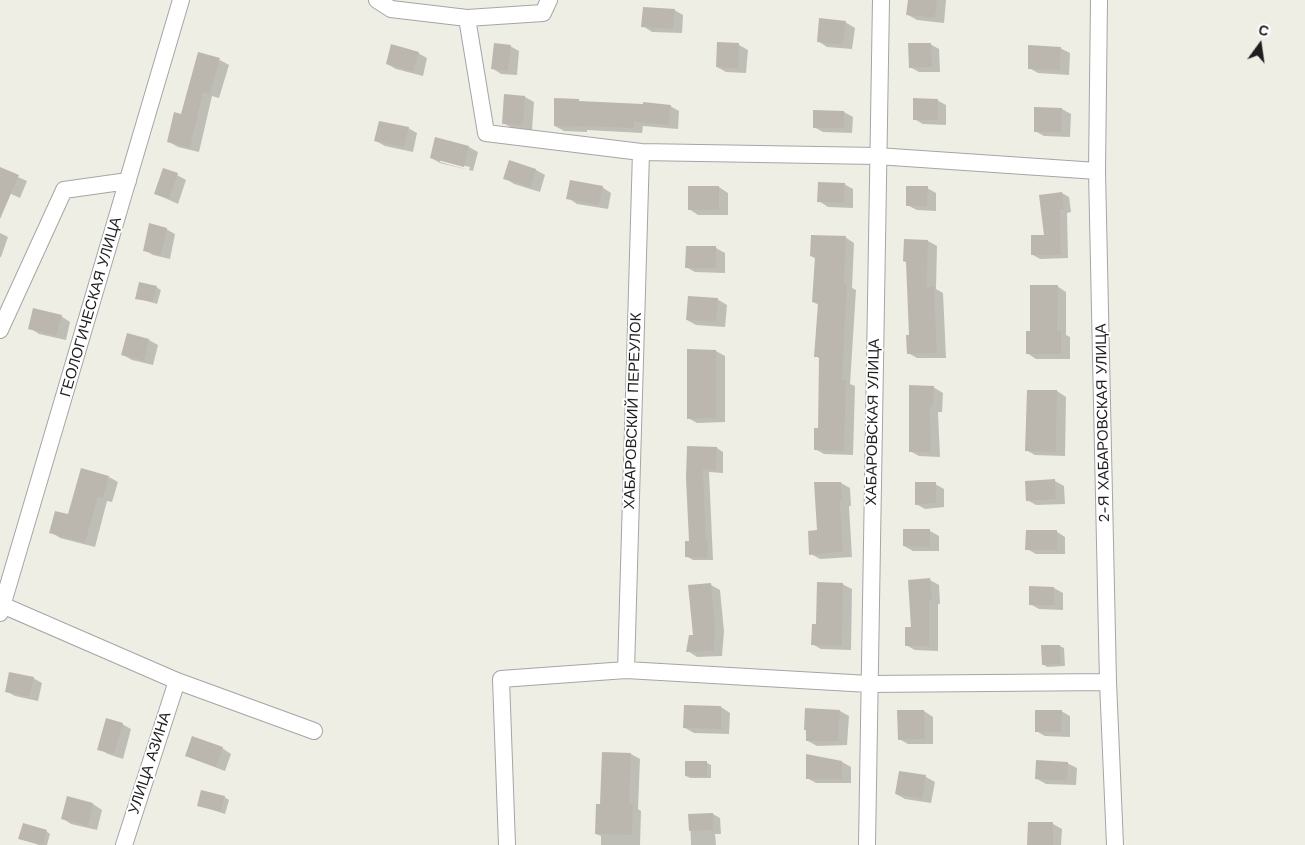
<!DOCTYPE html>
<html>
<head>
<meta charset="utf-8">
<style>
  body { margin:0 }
  #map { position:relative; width:1305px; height:845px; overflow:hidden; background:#efeee4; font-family:"Work Sans",sans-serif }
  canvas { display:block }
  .north { position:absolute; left:1235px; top:20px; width:50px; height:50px; -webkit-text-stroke:4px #fff; paint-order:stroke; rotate:14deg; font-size:14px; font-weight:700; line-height:20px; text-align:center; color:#1e1e1e }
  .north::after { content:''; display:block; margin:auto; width:18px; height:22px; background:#1e1e1e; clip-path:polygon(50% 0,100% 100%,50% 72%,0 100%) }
</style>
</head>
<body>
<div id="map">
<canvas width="1305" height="845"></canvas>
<div class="north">С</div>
</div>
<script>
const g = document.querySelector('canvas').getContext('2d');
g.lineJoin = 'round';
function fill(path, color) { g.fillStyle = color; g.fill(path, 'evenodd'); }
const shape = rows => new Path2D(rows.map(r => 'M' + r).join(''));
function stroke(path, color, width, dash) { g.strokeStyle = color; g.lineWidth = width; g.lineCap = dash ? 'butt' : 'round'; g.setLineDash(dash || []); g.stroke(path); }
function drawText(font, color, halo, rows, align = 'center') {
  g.font = font + ' "Work Sans",sans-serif'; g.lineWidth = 4; g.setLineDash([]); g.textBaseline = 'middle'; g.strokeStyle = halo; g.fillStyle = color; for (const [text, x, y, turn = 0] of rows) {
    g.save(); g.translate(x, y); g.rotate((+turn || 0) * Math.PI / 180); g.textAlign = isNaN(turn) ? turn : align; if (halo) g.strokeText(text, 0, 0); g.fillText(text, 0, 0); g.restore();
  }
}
fill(shape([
  [909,0,946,0,944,23,917,20,908,15],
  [674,10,683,15,682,33,652,32,643,26],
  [845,22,855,28,852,49,827,47,818,41],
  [930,44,939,49,940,72,919,72,910,67],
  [739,45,748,50,746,73,726,72,717,67],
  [510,46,519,51,517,75,501,74,492,68],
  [1060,48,1070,53,1069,75,1038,73,1029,68],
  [418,53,427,58,423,76,396,69,387,64],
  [220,60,229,65,219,98,212,96,199,152,178,147,169,142,182,115],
  [525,97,534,102,532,130,512,128,503,123],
  [578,100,582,103,670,106,679,111,678,129,643,126,642,133,587,130,587,132,564,131,555,126],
  [937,100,946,105,946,125,923,124,914,119],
  [1062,109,1071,114,1070,137,1044,136,1035,131],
  [844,112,853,117,852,133,823,132,814,127],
  [408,128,417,133,413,152,385,146,376,141],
  [469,147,478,152,473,171,440,163,431,158],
  [440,160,470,167,469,170,440,162],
  [510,162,536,170,545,175,540,192,514,184,505,178],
  [0,169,27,181,20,198,0,189],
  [177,175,186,180,178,204,156,194],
  [844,184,853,189,853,208,828,207,819,201],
  [602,187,611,193,608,209,577,204,568,198],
  [689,187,719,187,728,193,728,215,698,215,689,209],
  [927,188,936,193,936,211,917,210,907,205],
  [1062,193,1069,197,1071,212,1067,213,1068,258,1040,259,1033,255,1046,236],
  [166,229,175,234,170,259,153,255,144,250],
  [0,233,8,237,1,257,0,257],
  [845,237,854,243,852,288,856,290,850,384,855,386,853,455,824,454,815,449,819,429,821,359,815,356,819,305,813,302,816,259,811,256],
  [928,241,937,246,936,289,943,293,946,358,917,358,908,353,910,336,908,263],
  [687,247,716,248,725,253,725,273,695,272,686,267],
  [1057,286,1066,292,1066,335,1070,337,1070,359,1036,359,1027,353,1031,332],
  [156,287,161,290,157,304,137,298],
  [717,299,727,305,725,327,696,325,687,320],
  [61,316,70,322,66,340,39,334,30,328],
  [128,335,149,340,158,345,153,365,132,360,123,355],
  [716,351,725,356,725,422,697,423,688,418],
  [933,387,943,393,942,412,938,412,940,457,919,456,910,451],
  [1057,391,1066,397,1065,456,1035,455,1026,450],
  [717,448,723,452,723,473,709,472,713,560,693,560,686,556,690,542,687,478],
  [109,477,118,482,112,502,107,501,95,547,60,538,51,532],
  [1055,481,1064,486,1065,504,1036,505,1027,500],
  [841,483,850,488,851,506,849,506,852,557,820,559,811,554,818,531],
  [935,484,944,489,944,507,925,509,916,504],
  [905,530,930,531,939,536,939,551,913,551,904,546],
  [1056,531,1065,537,1065,554,1036,554,1027,549],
  [930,580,939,585,940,604,938,604,938,651,915,650,906,645],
  [842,584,852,589,851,650,821,649,812,644,817,626],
  [711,585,720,590,724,631,722,656,697,657,688,651],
  [1054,588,1063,593,1063,610,1039,609,1030,604],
  [1060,646,1064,648,1065,666,1047,667,1043,664],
  [33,678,42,683,38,701,15,696,6,691],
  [721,707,730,713,729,734,694,733,685,728],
  [840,711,849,716,847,745,817,746,808,741],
  [924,711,933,717,933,744,908,744,899,739],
  [1061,711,1070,716,1070,737,1045,736,1036,731],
  [122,724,131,729,123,759,108,754,99,749],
  [222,748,231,754,225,771,196,760,187,755],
  [631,754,640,759,638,809,641,811,640,845,601,845,601,836,596,834,601,805],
  [842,762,851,767,851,783,816,783,807,778],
  [707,763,711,765,711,778,690,778,686,776],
  [1067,763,1077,768,1076,785,1046,784,1037,779],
  [926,777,935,782,931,803,905,799,896,794],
  [224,797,229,800,225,814,198,805],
  [68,798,93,804,102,810,97,830,71,824,62,818],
  [713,814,720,818,721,834,715,834,716,845,691,845,690,815],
  [1053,824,1062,829,1061,845,1029,845],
  [46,831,50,834,47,845,39,845,20,839]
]), '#0003');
fill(shape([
  [908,0,937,0,935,18,906,15],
  [643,7,675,9,673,29,641,27],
  [819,18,846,21,843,45,817,42],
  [717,42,739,43,738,69,716,67],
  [494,43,511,45,508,71,491,69],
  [908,43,931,43,932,67,909,68],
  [391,44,419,52,413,72,386,64],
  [1028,45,1061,47,1060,70,1028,69],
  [198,52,220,58,210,94,203,92,190,148,167,142,174,112,181,114],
  [504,94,525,96,523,125,502,124],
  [554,98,579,99,579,101,643,104,643,102,671,105,669,125,634,122,634,128,578,126,578,127,554,126],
  [913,98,938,99,938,120,913,120],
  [1034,107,1062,108,1061,132,1034,132],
  [813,110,844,111,844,128,813,128],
  [379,121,409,127,404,147,374,141],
  [435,137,469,146,464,167,430,158],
  [509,160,536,169,531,187,503,179],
  [0,167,19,175,0,219],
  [163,168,178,173,169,199,154,194],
  [570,180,603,186,599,205,566,199],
  [818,182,845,183,844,203,817,202],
  [688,186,719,186,719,210,688,210],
  [906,186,928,186,927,206,906,206],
  [1062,192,1064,209,1060,209,1061,255,1031,255,1031,235,1044,235,1039,195],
  [149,223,167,228,161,255,143,251],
  [811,235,846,236,844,283,847,283,842,380,846,380,844,451,814,450,814,428,818,428,819,357,814,357,818,303,812,302,815,257,810,256],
  [904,239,928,240,927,287,934,286,937,353,907,354,906,335,909,335,906,262,903,261],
  [686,246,716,246,716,268,685,268],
  [139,282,157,286,153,302,135,299],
  [1030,285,1058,285,1057,331,1061,331,1061,354,1026,354,1026,331,1030,331],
  [688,296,718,298,716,322,686,320],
  [33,308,62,315,56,336,28,329],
  [127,333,149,339,144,361,121,355],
  [687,349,716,350,716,418,687,419],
  [909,385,934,386,933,407,930,407,931,452,909,452],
  [1027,390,1057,390,1056,452,1025,451],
  [687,446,717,447,716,470,703,469,706,542,708,542,707,558,685,557,685,541,689,541,686,478],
  [81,468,109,476,103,498,98,497,85,543,49,533,55,511,68,514],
  [1055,479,1056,499,1026,501,1025,481],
  [814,482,841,482,842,501,840,501,843,552,809,555,808,531,817,530],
  [915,482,936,482,936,503,915,505],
  [903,529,930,529,930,547,903,546],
  [1026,530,1057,530,1057,550,1025,550],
  [930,578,932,600,929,600,929,646,905,646,905,627,911,627,908,580],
  [817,582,843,583,842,646,811,645,812,624,816,624],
  [711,583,715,625,714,651,686,652,689,635,693,635,688,585],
  [1029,586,1054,587,1054,605,1029,605],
  [1041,645,1060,645,1061,664,1042,665],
  [9,672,34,677,29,697,5,692],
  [684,705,721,706,721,729,683,728],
  [805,708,840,710,838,741,806,741,806,730,804,730],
  [897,710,924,710,925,739,898,740],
  [1035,710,1062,710,1061,732,1035,732],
  [106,718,123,723,114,754,97,750],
  [192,736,223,747,216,767,185,756],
  [602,752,631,753,629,804,633,804,632,835,595,834,596,804,600,804],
  [806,754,842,761,842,779,806,779],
  [1036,760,1068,762,1067,781,1035,779],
  [685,761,707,761,707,777,685,776],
  [899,771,926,775,922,799,895,794],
  [201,790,225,796,221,812,197,806],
  [67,796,93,803,88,826,61,819],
  [713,813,713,830,689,831,688,814],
  [1028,822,1053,822,1053,845,1027,845],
  [23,823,47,830,43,845,18,839]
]), '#bbb7ae');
const street = shape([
  [377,0,391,9,467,18],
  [549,0,543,13,467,18,486,133,641,152,877,156,1097,171],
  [1099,0,1097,171,1108,682,1115,845],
  [0,330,64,190,128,181],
  [2,605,177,681,314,731],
  [0,613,181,0],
  [626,670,641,152],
  [124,845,177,681],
  [507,845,501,679,626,670,869,684,1108,682],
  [867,845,881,0]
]);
stroke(street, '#a5a5a5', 18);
stroke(street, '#fff', 16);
drawText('15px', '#1e1e1e', '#fff', [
  ["ГЕОЛОГИЧЕСКАЯ УЛИЦА",91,307,-74],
  ["ХАБАРОВСКИЙ ПЕРЕУЛОК",633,411,-88],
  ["ХАБАРОВСКАЯ УЛИЦА",873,422,-89],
  ["2-Я ХАБАРОВСКАЯ УЛИЦА",1103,423,-91],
  ["УЛИЦА АЗИНА",150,763,-72]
]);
</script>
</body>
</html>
